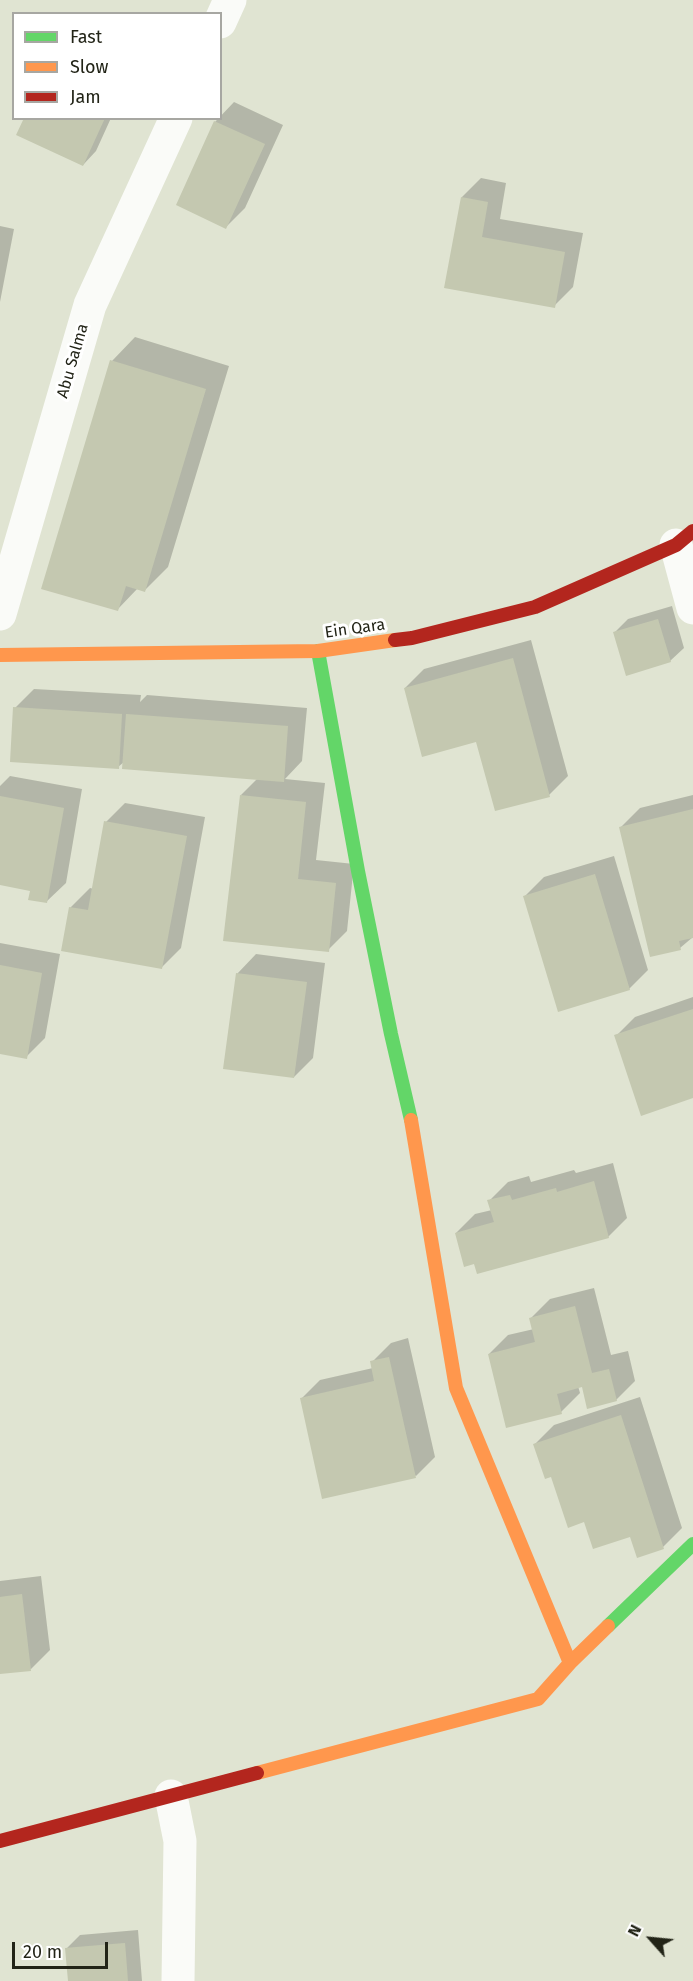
<!DOCTYPE html>
<html>
<head>
<meta charset="utf-8">
<style>
  body { margin:0 }
  #map { position:relative; width:693px; height:1981px; overflow:hidden; background:#e0e4d2; font-family:"Fira Sans",sans-serif }
  canvas { display:block }
  .legend { position:absolute; left:12px; top:12px; width:210px; height:108px; box-sizing:border-box; background:#fff; border:2px solid #a7a7a2; margin:0; padding:8px 10px; list-style:none; font-size:18px; color:#222417 }
  .legend li { display:flex; align-items:center; gap:12px; height:30px }
  .legend b { width:30px; border:2px solid #a7a7a2 }
  .north { position:absolute; left:621px; top:1909px; width:60px; height:60px; -webkit-text-stroke:4px #fff; paint-order:stroke; rotate:297deg; font-size:16px; font-weight:700; line-height:24px; text-align:center; color:#222417 }
  .north::after { content:''; display:block; margin:auto; width:21px; height:27px; background:#222417; clip-path:polygon(50% 0,100% 100%,50% 72%,0 100%) }
  .scale { position:absolute; left:12px; top:1942px; width:96px; height:27px; box-sizing:border-box; border:3px solid #222417; border-top:0; padding-left:8px; font-size:18px; line-height:21px; white-space:nowrap; color:#222417; -webkit-text-stroke:4px #fff; paint-order:stroke }
</style>
</head>
<body>
<div id="map">
<canvas width="693" height="1981"></canvas>
<ul class="legend">
<li><b style="height:8px;background:#63d668"></b>Fast</li>
<li><b style="height:8px;background:#ff974d"></b>Slow</li>
<li><b style="height:8px;background:#b3261e"></b>Jam</li>
</ul>
<div class="north">N</div>
<div class="scale">20 m</div>
</div>
<script>
const g = document.querySelector('canvas').getContext('2d');
g.lineJoin = 'round';
function fill(path, color) { g.fillStyle = color; g.fill(path, 'evenodd'); }
const shape = rows => new Path2D(rows.map(r => 'M' + r).join(''));
function stroke(path, color, width, dash) { g.strokeStyle = color; g.lineWidth = width; g.lineCap = dash ? 'butt' : 'round'; g.setLineDash(dash || []); g.stroke(path); }
function drawText(font, color, halo, rows, align = 'center') {
  g.font = font + ' "Fira Sans",sans-serif'; g.lineWidth = 6; g.setLineDash([]); g.textBaseline = 'middle'; g.strokeStyle = halo; g.fillStyle = color; for (const [text, x, y, turn = 0] of rows) {
    g.save(); g.translate(x, y); g.rotate((+turn || 0) * Math.PI / 180); g.textAlign = isNaN(turn) ? turn : align; if (halo) g.strokeText(text, 0, 0); g.fillText(text, 0, 0); g.restore();
  }
}
fill(shape([
  [234,102,283,125,245,208,226,227,178,205,215,122],
  [25,118,111,118,96,151,83,165],
  [481,178,506,183,500,219,583,233,573,287,554,306,446,287,462,197],
  [0,226,14,229,0,302],
  [135,337,229,366,168,567,145,590,138,588,117,610,112,361],
  [672,606,684,648,670,661,615,632,628,619],
  [531,640,568,776,549,795,477,740,405,688,424,669],
  [34,689,141,695,140,702,147,695,307,708,302,761,285,779,325,783,316,860,354,864,347,931,328,950,241,795,258,778,124,762,118,767,15,708],
  [10,776,82,789,66,883,46,902,32,889,0,884,0,786],
  [693,795,693,937,680,948,621,827,640,808],
  [125,803,205,817,181,948,162,967,70,908,90,888,94,889,106,822],
  [614,856,648,970,629,989,525,896,544,877],
  [0,943,60,954,45,1038,26,1057,0,1052],
  [256,954,325,963,313,1058,294,1077,237,974],
  [693,997,693,1097,616,1036,635,1017],
  [613,1163,627,1218,608,1237,475,1262,456,1233,475,1214,492,1210,489,1201,508,1182,529,1176,531,1182,574,1170,576,1173],
  [594,1288,611,1355,628,1351,635,1381,616,1400,583,1385,578,1386,580,1393,561,1412,489,1354,508,1335,534,1329,531,1318,550,1299],
  [408,1338,435,1457,416,1476,301,1399,320,1380,373,1368,372,1362,391,1343],
  [640,1397,682,1528,663,1547,585,1520,552,1475,535,1444,554,1425],
  [41,1576,50,1650,31,1669,0,1673,0,1581],
  [138,1930,142,1981,69,1981,67,1948,80,1935]
]), '#0003');
fill(shape([
  [24,118,105,118,83,166,16,135],
  [214,121,265,144,226,229,176,205],
  [461,197,488,202,482,237,565,252,555,308,444,288],
  [110,360,206,389,145,592,126,586,118,611,41,589],
  [658,619,671,662,626,676,613,632],
  [513,658,550,797,495,811,476,742,422,757,404,688],
  [13,707,122,714,119,769,10,762],
  [126,714,288,726,284,782,122,769],
  [240,795,306,802,298,879,336,883,329,952,223,941],
  [0,796,64,808,47,903,28,900,30,891,0,885],
  [693,809,693,938,679,941,681,950,650,957,619,827],
  [104,821,187,836,162,969,61,951,69,907,88,910],
  [595,874,630,990,558,1012,523,896],
  [0,965,42,973,27,1059,0,1054],
  [236,973,307,982,294,1078,223,1069],
  [693,1009,693,1098,641,1116,614,1035],
  [594,1181,609,1238,477,1274,474,1264,464,1267,455,1233,494,1222,487,1200,510,1195,512,1200,556,1188,557,1192],
  [575,1306,592,1373,609,1369,617,1401,587,1409,582,1387,557,1394,562,1414,506,1428,488,1354,535,1342,529,1318],
  [389,1357,416,1478,322,1499,300,1398,374,1381,370,1361],
  [621,1415,664,1549,637,1558,630,1537,593,1549,584,1522,568,1528,551,1477,545,1479,533,1444],
  [22,1594,31,1671,0,1674,0,1597],
  [125,1943,128,1981,68,1981,65,1948]
]), '#c4c8b0');
stroke(shape([
  [220,22,230,0],
  [676,545,693,608],
  [0,614,90,305,176,118],
  [171,1796,180,1841,178,1981]
]), '#fafbf8', 33);
stroke(shape([
  [318,651,358,871,391,1034,411,1120],
  [608,1626,693,1544]
]), '#63d668', 14);
stroke(shape([
  [0,655,318,651,395,640],
  [411,1120,456,1388,570,1663],
  [257,1773,538,1699,570,1663,608,1626]
]), '#ff974d', 14);
stroke(shape([
  [395,640,412,638,535,607,676,545,693,531],
  [0,1841,257,1773]
]), '#b3261e', 14);
drawText('16px', '#222417', '#fff', [
  ["Abu Salma",73,361,-74],
  ["Ein Qara",355,629,-8]
]);
</script>
</body>
</html>
